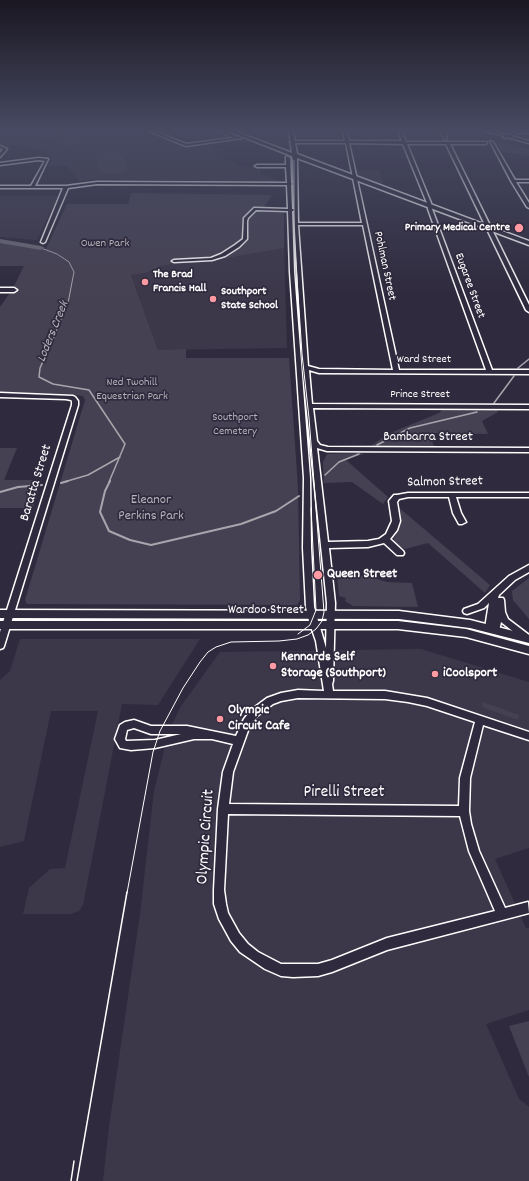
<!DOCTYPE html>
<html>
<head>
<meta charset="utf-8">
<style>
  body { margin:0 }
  canvas { display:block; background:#2f2a3d }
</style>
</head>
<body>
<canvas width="529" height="1181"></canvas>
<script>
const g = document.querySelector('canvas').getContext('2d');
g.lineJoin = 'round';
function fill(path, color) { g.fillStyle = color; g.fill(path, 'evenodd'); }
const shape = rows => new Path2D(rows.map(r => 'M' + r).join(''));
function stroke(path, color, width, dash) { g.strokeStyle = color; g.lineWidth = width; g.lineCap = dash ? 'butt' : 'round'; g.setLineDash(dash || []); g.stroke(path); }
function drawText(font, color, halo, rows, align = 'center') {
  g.font = font + ' Dekko,sans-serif'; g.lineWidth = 3.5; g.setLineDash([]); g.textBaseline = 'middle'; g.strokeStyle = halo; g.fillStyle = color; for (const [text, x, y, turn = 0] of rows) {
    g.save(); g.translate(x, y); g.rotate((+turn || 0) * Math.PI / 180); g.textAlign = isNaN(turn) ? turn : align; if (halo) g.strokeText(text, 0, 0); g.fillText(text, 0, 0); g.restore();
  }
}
fill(shape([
  [63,131,144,131,185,148,210,145,223,150,209,152,244,167,260,167,260,173,281,182,95,179,79,181,67,166,49,166,52,160,46,157,49,152,10,144,7,147,0,146,1,143,0,138,18,138,55,145],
  [234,131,282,131,283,146,276,147],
  [357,170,379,170,384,187,359,178],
  [0,196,58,196,37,240,0,237],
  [284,248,287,348,158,350,131,275,145,273,162,266,183,262,211,261],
  [20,639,200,639,158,705,122,704,83,905,79,911,71,914,23,914,29,888,50,869,65,868,98,711,51,711,24,841,0,847,0,680,10,671],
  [421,649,529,682,529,848,495,859,526,928,529,928,529,1010,486,1024,519,1099,529,1107,529,1181,103,1181,109,1127,140,914,154,791,169,731,181,706,220,652]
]), '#3c3749');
fill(shape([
  [77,133,84,143,69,145,63,135],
  [495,142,529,149,529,156,502,152],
  [110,152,122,154,127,171,113,174,99,172,96,156,101,153],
  [131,193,272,195,262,210,284,211,284,248,211,261,183,262,162,266,145,273,131,275,158,350,186,349,186,358,289,358,298,488,300,600,297,605,32,604,27,604,25,600,85,400,83,396,70,394,0,392,0,307,12,290,24,266,0,266,0,241,21,243,46,249,67,204,128,204],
  [481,406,496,407,498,412,482,421,488,434,429,433,434,446,371,446,388,434,439,413,442,410],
  [0,448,17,448,4,480,41,480,33,508,0,508],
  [362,453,363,454,346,460,388,497,383,504,352,482,324,483,323,462,327,454],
  [397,506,490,585,485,593,428,543,405,549,394,543,394,538,398,530],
  [337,575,367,576,387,582,412,583,418,607,353,606,345,601,346,598,339,596],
  [529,578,529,619,513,600,512,591],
  [483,702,519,715,518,720,482,707],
  [529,1021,529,1077,509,1026]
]), '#464152');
stroke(shape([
  [41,248,57,254,69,262,74,272,68,303,53,338]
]), '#a7a6ad', 1);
stroke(shape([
  [54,337,40,368,39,377,53,384,89,390,125,444,109,482],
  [518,368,529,359],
  [494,403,514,376],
  [377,445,410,428,477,412],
  [325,475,339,462,359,454],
  [64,482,88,475,120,457]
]), '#a7a6ad', 1.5);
stroke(shape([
  [110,481,105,491,100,512,109,531,130,540,151,545,241,524,276,511,299,496],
  [61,483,68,481],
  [0,492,18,487,42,485]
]), '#a7a6ad', 2);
fill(shape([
  [0,239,41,246,45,248,41,250,0,243,0,239]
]), '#6d6a77');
const minor = shape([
  [149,131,154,131,186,144,240,137,242,138,186,146,149,131],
  [343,131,347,131,349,141,402,141,398,131,402,131,406,142,487,142,486,144,450,144,529,305,529,312,526,310,446,144,407,144,431,203,432,209,492,370,529,370,529,374,319,373,309,370,312,404,529,405,529,409,313,408,317,441,320,445,328,447,529,448,529,452,327,451,317,448,328,542,368,541,379,539,386,534,392,521,389,501,394,495,397,495,408,493,529,493,529,497,456,497,461,513,466,522,462,524,459,524,453,513,449,497,408,497,399,499,397,502,400,521,397,530,390,539,403,551,404,553,403,555,397,555,384,543,368,547,329,548,335,603,333,681,332,684,333,691,385,691,427,698,529,732,529,740,483,725,470,778,469,811,471,824,479,851,505,908,528,902,529,913,387,950,332,972,318,976,293,977,281,976,265,969,240,952,231,941,219,919,214,904,214,890,218,809,223,772,233,744,212,739,194,739,155,748,131,750,120,748,115,739,120,725,125,722,134,720,151,726,187,726,236,736,244,719,251,710,267,698,281,693,298,690,324,691,316,641,309,621,306,607,303,548,304,478,290,272,288,211,256,210,248,218,247,221,247,239,239,247,225,256,212,260,174,262,172,261,174,260,211,258,221,254,235,245,243,239,244,218,254,208,288,209,287,185,97,184,68,188,45,242,43,243,41,242,63,188,0,188,0,186,31,186,45,161,39,160,0,165,0,163,39,158,48,159,35,186,66,186,97,182,287,183,286,167,257,167,255,166,257,165,286,165,286,157,288,156,290,157,291,183,292,184,291,185,292,209,294,209,293,159,295,158,297,159,298,223,362,223,346,143,292,143,290,142,292,141,345,141,343,131],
  [349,143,403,144,427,203,428,209,486,370,399,370,349,143],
  [292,211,294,211,302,364,327,603,326,648,314,607,311,548,310,478,294,272,292,211],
  [298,225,363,225,393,370,319,369,308,366,298,225],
  [298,698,385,699,408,702,427,706,475,722,460,778,459,806,229,804,233,772,250,725,257,716,273,704,281,701,298,698],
  [134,728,151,734,181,734,155,740,126,741,125,739,127,730,134,728],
  [228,814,460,816,469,851,495,911,387,938,332,960,318,964,281,964,258,952,248,944,239,933,228,913,226,904,224,890,228,814],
  [441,131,445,131,447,140,444,139,441,131],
  [485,131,491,131,507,135,518,131,529,131,529,133,519,133,511,136,529,141,529,143,507,137,504,138,504,136,485,131],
  [490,141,493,142,515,180,529,180,529,182,516,182,529,203,529,208,527,207,511,181,490,141],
  [0,146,7,149,0,157,0,153,3,149,0,148,0,146],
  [0,288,14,288,17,290,14,292,0,292,0,288],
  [0,393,73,396,75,397,78,401,78,405,4,646,3,648,0,649,0,632,72,405,72,401,71,400,66,399,0,397,0,393],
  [529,565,529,572,515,580,499,595,498,598,503,598,504,600,505,612,508,619,529,635,529,641,524,640,501,622,499,631,496,632,492,630,489,631,486,630,485,628,489,603,484,608,467,614,464,613,463,611,464,609,478,604,509,576,529,565]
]);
const major = shape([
  [218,131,224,131,238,137,234,138,218,131],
  [228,131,234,131,292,153,289,131,293,131,297,154,529,241,529,245,297,158,297,160,293,160,292,156,228,131],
  [0,610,399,611,470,620,529,635,529,643,470,628,399,619,0,618,0,610],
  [0,621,398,621,466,629,529,646,529,654,466,637,398,629,0,629,0,621]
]);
stroke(minor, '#fff', 3);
stroke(major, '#fff', 3);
fill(minor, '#2f2a3d');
fill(major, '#2f2a3d');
stroke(shape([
  [298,634,310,625,316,610,311,508],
  [127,893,153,752,160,731,183,688,200,662,208,652,216,647,231,642,279,641,297,639,308,635,316,629,322,621,324,612,309,418,302,354,294,234,294,161,285,154,226,131]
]), '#fff', 1);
stroke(shape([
  [71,1181,74,1161],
  [77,1181,127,892]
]), '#fff', 1.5);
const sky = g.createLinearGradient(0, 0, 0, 296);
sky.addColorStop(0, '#1a1722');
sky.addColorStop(0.44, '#474a62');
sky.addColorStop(1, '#474a6200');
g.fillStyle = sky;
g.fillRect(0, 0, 529, 296);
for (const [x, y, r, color] of [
  [519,228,5,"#ff9aa2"],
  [145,282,4,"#ff9aa2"],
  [213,299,4,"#ff9aa2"],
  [318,575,5,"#ff9aa2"],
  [273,666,4,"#ff9aa2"],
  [435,674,4,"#ff9aa2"],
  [220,719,4,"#ff9aa2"]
]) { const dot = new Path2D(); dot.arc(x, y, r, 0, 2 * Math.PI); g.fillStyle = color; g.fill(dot); stroke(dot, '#2f2a3d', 1.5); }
drawText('bold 12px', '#fff', '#2f2a3d', [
  ["Primary Medical Centre",510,228,"right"],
  ["The Brad",153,275],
  ["Francis Hall",153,289],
  ["Southport",221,292],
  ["State School",221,306]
], 'left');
drawText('12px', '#b5b3ba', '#2f2a3d', [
  ["Owen Park",105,244],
  ["Ned Twohill",132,383],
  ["Equestrian Park",132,397],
  ["Southport",235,418],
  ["Cemetery",235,432]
]);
drawText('12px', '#fff', '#2f2a3d', [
  ["Pohlman Street",384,266,78],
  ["Eugaree Street",469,286,70],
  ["Ward Street",424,360],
  ["Prince Street",420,395]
]);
drawText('italic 13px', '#b6b4bb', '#2f2a3d', [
  ["Loders Creek",54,332,-68]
]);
drawText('14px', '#fff', '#2f2a3d', [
  ["Bambarra Street",428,438],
  ["Baratta Street",37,483,-73],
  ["Salmon Street",445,483,-1],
  ["Wardoo Street",266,611]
]);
drawText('14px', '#b5b3ba', '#2f2a3d', [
  ["Eleanor",151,501],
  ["Perkins Park",151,517]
]);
drawText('bold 14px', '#fff', '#2f2a3d', [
  ["Queen Street",327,575],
  ["Kennards Self",281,658],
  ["Storage (Southport)",281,674],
  ["iCoolsport",443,674],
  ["Olympic",228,711],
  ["Circuit Cafe",228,727]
], 'left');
drawText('17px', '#fff', '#2f2a3d', [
  ["Pirelli Street",344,794],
  ["Olympic Circuit",207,837,-86]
]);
</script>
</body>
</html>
